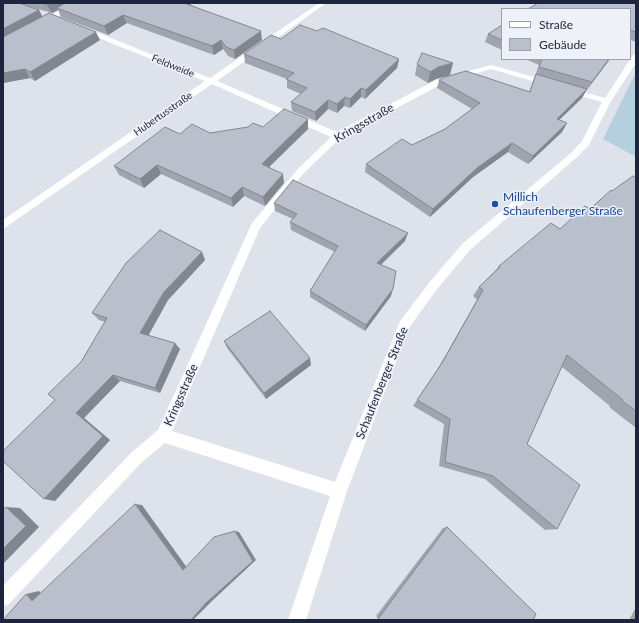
<!DOCTYPE html>
<html>
<head>
<meta charset="utf-8">
<style>
  body { margin:0 }
  #map { position:relative; width:639px; height:623px; overflow:hidden; background:#dee3eb; font-family:Lato,sans-serif }
  canvas { display:block }
  .frame { position:absolute; inset:0; border:4px solid #1d243d; pointer-events:none }
  .legend { position:absolute; left:501px; top:8px; width:130px; height:52px; box-sizing:border-box; background:#eef2f8; border:1px solid #9aa0ad; margin:0; padding:5px 7px; list-style:none; font-size:12px; color:#1d243d }
  .legend li { display:flex; align-items:center; gap:8px; height:20px }
  .legend b { width:20px; border:1px solid #9aa0ad }
</style>
</head>
<body>
<div id="map">
<canvas width="639" height="623"></canvas>
<div class="frame"></div>
<ul class="legend">
<li><b style="height:5px;background:#fff"></b>Straße</li>
<li><b style="height:11px;background:#b9c0cc"></b>Gebäude</li>
</ul>
</div>
<script>
const g = document.querySelector('canvas').getContext('2d');
g.lineJoin = 'round';
function fill(path, color) { g.fillStyle = color; g.fill(path, 'evenodd'); }
const shape = rows => new Path2D(rows.map(r => 'M' + r).join(''));
function stroke(path, color, width, dash) { g.strokeStyle = color; g.lineWidth = width; g.lineCap = dash ? 'butt' : 'round'; g.setLineDash(dash || []); g.stroke(path); }
function drawText(font, color, halo, rows, align = 'center') {
  g.font = font + ' Lato,sans-serif'; g.lineWidth = 3; g.setLineDash([]); g.textBaseline = 'middle'; g.strokeStyle = halo; g.fillStyle = color; for (const [text, x, y, turn = 0] of rows) {
    g.save(); g.translate(x, y); g.rotate((+turn || 0) * Math.PI / 180); g.textAlign = isNaN(turn) ? turn : align; if (halo) g.strokeText(text, 0, 0); g.fillText(text, 0, 0); g.restore();
  }
}
fill(shape([
  [636,72,636,157,603,139]
]), '#b4d0df');
fill(shape([
  [72,3,80,3,44,24,38,23,72,3],
  [319,3,326,3,217,81,337,132,436,80,491,65,552,82,553,84,549,86,491,69,442,84,340,138,303,174,260,228,172,431,335,482,400,321,429,283,462,244,570,154,582,141,602,102,566,92,566,88,569,88,605,98,633,55,636,55,636,63,611,101,589,145,576,158,470,250,437,289,409,328,347,491,306,620,288,620,330,496,165,443,142,462,9,604,3,606,3,586,132,452,158,430,252,223,297,170,331,137,212,84,3,229,3,220,205,81,79,30,83,28,86,28,210,78,319,3]
]), '#fff');
fill(shape([
  [3,3,193,3,190,5,262,40,235,59,228,56,223,49,214,55,127,23,108,35,61,17,58,10,52,13,31,7,39,10,42,16,100,40,35,81,30,78,3,83],
  [636,3,636,42,630,40,630,9],
  [502,25,502,50,485,42,488,34],
  [281,39,399,59,397,68,365,99,361,97,350,108,344,106,337,113,328,109,316,121,292,111,291,102,301,94,287,88,287,79,245,63,244,54],
  [525,59,610,59,586,91,582,98,559,120,567,123,562,132,528,164,508,152,473,177,430,217,365,172,366,164,412,145,445,129,472,109,437,88,439,80,529,92,539,65],
  [417,64,450,75,436,79,428,83,415,75],
  [263,127,308,129,269,167,284,183,265,206,244,196,233,207,161,174,144,188,119,175,114,166,180,134,210,133],
  [636,178,636,428,609,407,610,406,562,367,527,444,557,529,545,530,485,479,439,466,444,424,413,406,437,370,477,300,473,296,479,287,495,271,499,266,560,229,590,209,612,191],
  [274,203,405,241,381,265,391,296,365,331,310,297,310,291,335,252,291,230,290,222,293,219,275,211],
  [202,252,205,260,168,300,148,335,180,349,160,393,120,381,84,418,110,440,55,501,55,400,81,362,105,322,99,320,92,313],
  [224,341,311,365,266,399,227,348],
  [447,527,379,620,376,616,443,528],
  [636,607,636,620,629,620]
]), '#9fa5af');
fill(shape([
  [50,3,69,3,57,8,58,10,52,13,47,5],
  [180,3,193,3,182,10],
  [39,10,43,18,3,41,3,29],
  [123,15,127,23,108,35,104,26],
  [261,31,262,40,235,59,234,50],
  [96,32,100,40,35,81,30,72],
  [221,40,223,49,214,55,212,46],
  [399,59,397,68,365,99,366,90],
  [609,59,610,59,586,91,592,82],
  [453,63,450,75,436,79,428,83,430,72,438,67],
  [25,69,30,78,3,83,3,73],
  [361,88,361,97,350,108,350,99],
  [587,89,582,98,552,127,557,119],
  [345,97,344,106,337,113,337,104],
  [328,100,328,109,316,121,315,112],
  [308,119,308,129,263,173,262,164],
  [567,123,562,132,528,164,533,156],
  [512,143,508,152,473,177,430,217,433,209,477,168],
  [157,165,161,174,144,188,140,179],
  [283,174,284,183,265,206,263,197],
  [242,187,244,196,233,207,231,198],
  [408,233,405,241,375,270,377,263],
  [202,252,205,260,168,300,146,340,140,333,164,292],
  [393,289,391,296,365,331,366,325],
  [175,343,180,349,160,393,155,388],
  [310,358,311,365,266,399,264,393],
  [113,375,120,381,84,418,110,440,55,501,44,499,76,413],
  [135,504,142,505,188,569,183,570],
  [6,507,20,508,39,527,3,564,3,549],
  [235,531,239,532,256,560,212,601,193,620,191,620],
  [39,591,45,598,32,601,26,594]
]), '#82868f');
const building = shape([
  [3,3,19,3,39,10,3,29,3,3],
  [42,3,50,3,47,5,42,3],
  [65,3,184,3,261,31,234,50,226,47,221,40,212,46,123,15,104,26,57,8,65,3],
  [538,3,636,3,636,32,630,30,630,9,528,9,538,3],
  [49,13,96,32,30,72,25,69,3,73,3,37,49,13],
  [300,25,317,31,323,28,399,59,366,90,361,88,350,99,345,97,337,104,328,100,315,112,291,102,307,88,286,79,294,73,244,54,271,35,281,39,300,25],
  [502,25,502,40,488,34,502,25],
  [422,53,453,63,438,67,430,72,417,64,422,53],
  [542,59,609,59,592,82,539,67,542,59],
  [466,71,530,92,536,74,587,89,557,119,567,123,533,156,512,143,477,168,433,209,366,164,402,139,412,145,445,129,480,103,439,80,445,77,466,71],
  [284,109,308,119,262,164,283,174,263,197,242,187,231,198,157,165,140,179,114,166,165,127,180,134,192,124,210,133,248,127,253,123,263,127,284,109],
  [633,176,636,178,636,411,622,401,623,400,567,355,527,444,580,485,557,529,493,476,445,462,450,419,417,400,442,363,483,290,479,287,500,267,499,266,551,223,560,229,585,206,590,209,611,190,612,191,633,176],
  [293,180,408,233,377,263,396,271,393,289,366,325,310,291,338,246,290,222,297,214,274,203,293,180],
  [160,230,202,252,164,292,140,333,175,343,155,388,113,375,76,413,103,436,44,499,3,461,3,451,55,400,48,394,81,362,107,318,92,313,126,263,160,230],
  [270,311,310,358,264,393,224,341,270,311],
  [135,504,183,570,214,537,235,531,253,561,206,603,191,620,3,620,26,594,32,601,135,504],
  [6,507,26,526,3,549,3,510,6,507],
  [447,527,536,614,533,620,379,620,378,619,447,527]
]);
fill(building, '#b9c0cc');
stroke(building, '#82868f', 1);
for (const [x, y, r, color] of [
  [495,204,4,"#1a4fb4"]
]) { const dot = new Path2D(); dot.arc(x, y, r, 0, 2 * Math.PI); g.fillStyle = color; g.fill(dot); stroke(dot, '#eef2f8', 1.5); }
drawText('10px', '#1d243d', '#eef2f8', [
  ["Feldweide",173,66,22],
  ["Hubertusstraße",163,114,-35]
]);
drawText('12px', '#1d243d', '#eef2f8', [
  ["Kringsstraße",364,123,-30],
  ["Schaufenberger Straße",382,383,-68],
  ["Kringsstraße",181,395,-66]
]);
drawText('12px', '#164399', '#eef2f8', [
  ["Millich",503,197],
  ["Schaufenberger Straße",503,211]
], 'left');
</script>
</body>
</html>
